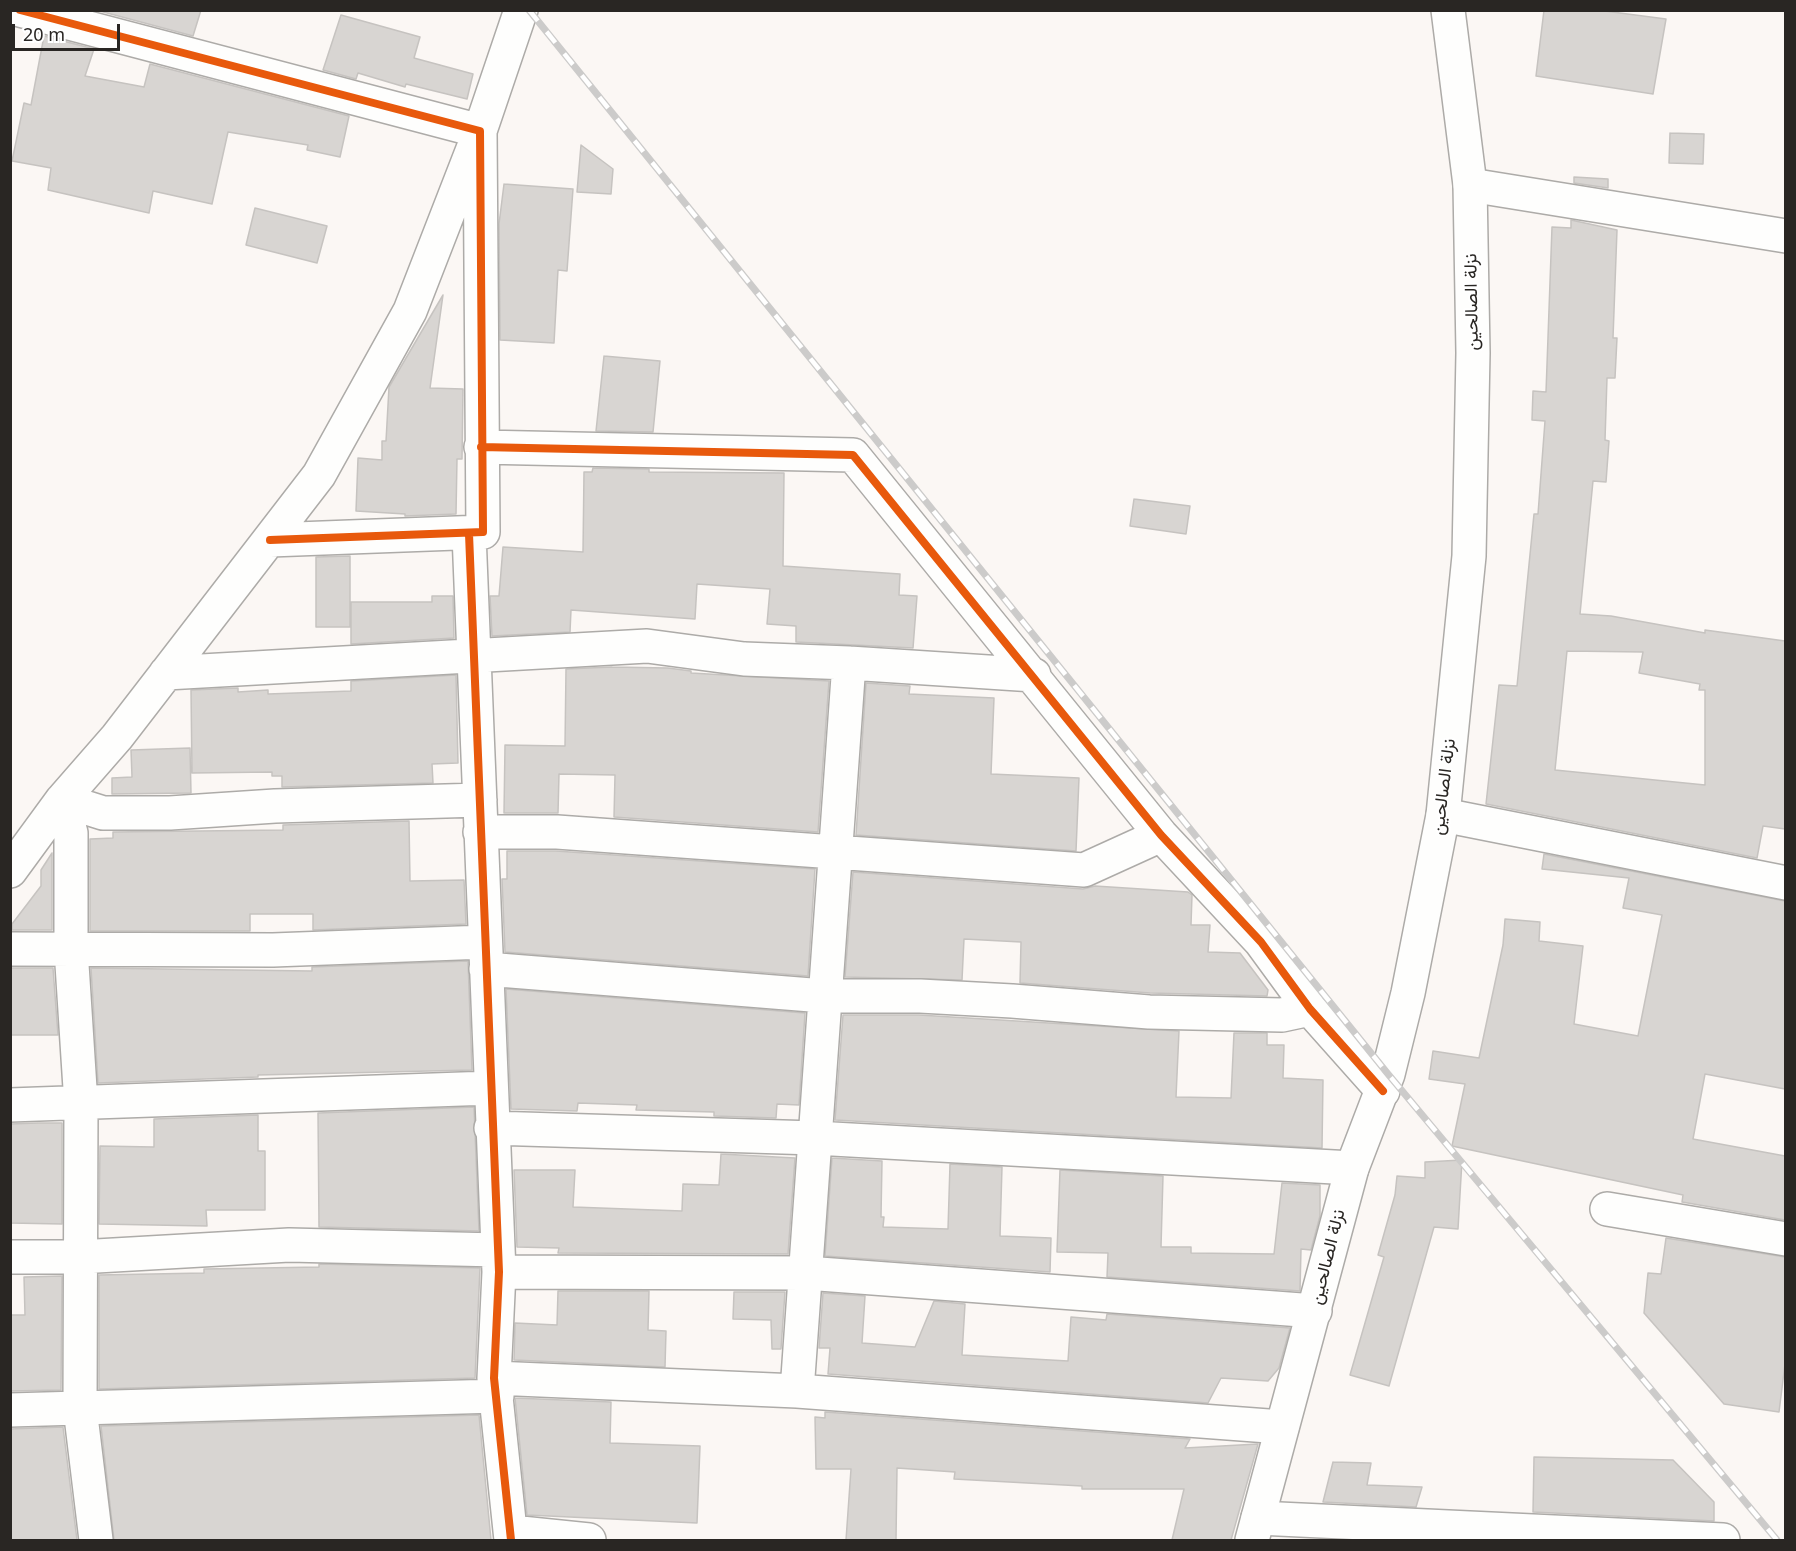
<!DOCTYPE html>
<html>
<head>
<meta charset="utf-8">
<style>
  body { margin:0 }
  #map { position:relative; width:1796px; height:1551px; overflow:hidden; background:#fbf7f4; font-family:"Noto Sans",sans-serif }
  canvas { display:block }
  .frame { position:absolute; inset:0; border:12px solid #292623; pointer-events:none }
  .scale { position:absolute; left:12px; top:24px; width:108px; height:27px; box-sizing:border-box; border:3px solid #292623; border-top:0; padding-left:8px; font-size:18px; line-height:21px; white-space:nowrap; color:#292623; -webkit-text-stroke:4px #fff; paint-order:stroke }
</style>
</head>
<body>
<div id="map">
<canvas width="1796" height="1551"></canvas>
<div class="frame"></div>
<div class="scale">20 m</div>
</div>
<script>
const g = document.querySelector('canvas').getContext('2d');
g.lineJoin = 'round';
function fill(path, color) { g.fillStyle = color; g.fill(path, 'evenodd'); }
const shape = rows => new Path2D(rows.map(r => 'M' + r).join(''));
function stroke(path, color, width, dash) { g.strokeStyle = color; g.lineWidth = width; g.lineCap = dash ? 'butt' : 'round'; g.setLineDash(dash || []); g.stroke(path); }
function drawText(font, color, halo, rows, align = 'center') {
  g.font = font + ' "Noto Sans",Vazirmatn,sans-serif'; g.lineWidth = 4.5; g.setLineDash([]); g.textBaseline = 'middle'; g.strokeStyle = halo; g.fillStyle = color; for (const [text, x, y, turn = 0] of rows) {
    g.save(); g.translate(x, y); g.rotate((+turn || 0) * Math.PI / 180); g.textAlign = isNaN(turn) ? turn : align; if (halo) g.strokeText(text, 0, 0); g.fillText(text, 0, 0); g.restore();
  }
}
const building = shape([
  [96,10,201,10,193,36,96,10],
  [1544,10,1597,10,1666,19,1653,94,1536,76,1544,10],
  [341,15,420,37,414,58,473,74,467,99,406,84,405,87,358,73,356,79,323,70,341,15],
  [44,36,94,49,85,76,144,87,150,64,349,116,340,157,307,150,308,145,228,132,212,204,153,191,149,213,48,190,51,168,12,161,24,103,31,105,44,36],
  [1670,133,1704,134,1703,164,1669,163,1670,133],
  [581,145,613,169,611,194,577,192,581,145],
  [1574,177,1608,179,1608,188,1574,183,1574,177],
  [504,184,573,189,567,271,558,270,554,343,500,340,499,224,504,184],
  [255,208,327,226,317,263,246,245,255,208],
  [1571,220,1617,230,1613,338,1617,338,1615,378,1607,378,1605,440,1609,441,1606,482,1593,481,1580,614,1611,616,1705,633,1705,630,1785,641,1785,829,1763,826,1757,858,1486,804,1499,685,1517,686,1534,514,1538,514,1545,421,1532,420,1533,391,1546,392,1552,227,1571,228,1571,220],
  [1567,651,1643,652,1639,673,1700,684,1699,690,1705,690,1705,785,1555,770,1567,651],
  [443,295,430,388,463,389,462,459,457,459,456,514,405,516,405,514,356,511,358,458,382,460,382,441,386,441,389,387,443,295],
  [604,356,660,361,653,432,596,431,604,356],
  [593,468,649,469,649,472,784,473,783,566,900,574,899,595,917,596,913,648,796,642,796,626,767,624,770,589,697,584,695,619,571,610,570,632,492,636,490,596,499,596,503,547,583,552,584,472,592,472,593,468],
  [1134,499,1190,506,1186,534,1130,526,1134,499],
  [350,556,350,627,316,627,316,557,350,556],
  [432,596,453,596,454,638,351,644,351,602,432,602,432,596],
  [612,667,668,668,691,671,691,673,829,681,818,832,614,817,615,775,559,774,558,813,504,813,505,745,565,746,566,669,612,667],
  [456,675,458,763,432,764,433,783,282,787,282,776,272,776,272,772,192,773,191,690,238,688,238,692,268,690,268,694,351,691,351,681,456,675],
  [866,683,910,686,909,694,994,698,991,774,1079,778,1076,851,856,835,866,683],
  [190,748,191,793,112,794,112,778,132,777,131,750,190,748],
  [409,821,410,881,464,880,466,924,313,930,313,914,250,914,250,931,90,931,90,839,113,838,113,832,283,830,283,825,409,821],
  [507,851,556,851,815,869,808,976,505,952,502,879,507,879,507,851],
  [52,853,52,930,12,930,12,924,41,886,41,870,52,853],
  [1544,854,1785,901,1785,1089,1705,1074,1693,1139,1785,1156,1785,1220,1682,1202,1683,1195,1452,1146,1465,1084,1429,1079,1433,1051,1479,1058,1503,945,1505,919,1540,922,1539,941,1583,946,1574,1024,1638,1036,1662,915,1623,908,1629,878,1542,869,1544,854],
  [853,872,1083,889,1095,886,1188,892,1192,895,1191,925,1210,925,1208,952,1240,953,1268,990,1267,996,1150,993,1020,983,1021,942,964,939,962,980,845,977,853,872],
  [468,961,472,1070,258,1075,258,1077,98,1083,91,968,312,971,312,967,468,961],
  [11,968,53,968,58,1035,11,1035,11,968],
  [506,989,805,1013,799,1105,777,1104,776,1118,714,1116,714,1112,636,1110,637,1105,578,1103,577,1111,511,1109,506,989],
  [843,1015,919,1015,1179,1031,1176,1097,1231,1098,1234,1033,1267,1033,1267,1045,1284,1045,1283,1078,1323,1080,1322,1148,835,1120,843,1015],
  [474,1107,479,1231,319,1227,318,1113,474,1107],
  [258,1115,258,1151,265,1151,265,1210,206,1210,207,1226,99,1224,100,1146,154,1147,154,1119,258,1115],
  [38,1123,62,1123,62,1224,10,1223,10,1124,38,1123],
  [721,1154,795,1158,788,1254,558,1253,559,1248,517,1247,514,1170,575,1170,573,1207,682,1211,683,1184,719,1185,721,1154],
  [832,1158,882,1161,881,1217,884,1217,883,1227,948,1229,950,1164,1002,1167,1000,1236,1051,1238,1050,1272,825,1256,832,1158],
  [1462,1160,1458,1229,1434,1227,1389,1386,1350,1375,1384,1257,1378,1255,1395,1195,1397,1176,1425,1178,1425,1162,1462,1160],
  [1060,1170,1163,1176,1161,1247,1191,1247,1191,1253,1274,1254,1282,1183,1320,1185,1320,1216,1311,1250,1301,1249,1300,1291,1107,1277,1108,1253,1057,1252,1060,1170],
  [1666,1238,1785,1257,1785,1364,1779,1412,1724,1404,1644,1313,1648,1273,1661,1274,1666,1238],
  [319,1264,480,1268,475,1378,99,1389,99,1275,204,1273,204,1269,319,1267,319,1264],
  [62,1276,61,1390,10,1391,10,1315,25,1315,24,1277,62,1276],
  [558,1291,649,1291,648,1330,666,1331,665,1367,514,1360,515,1323,557,1325,558,1291],
  [734,1292,785,1292,781,1349,772,1349,771,1320,733,1319,734,1292],
  [823,1293,865,1296,862,1343,915,1347,934,1301,965,1304,962,1355,1068,1361,1071,1317,1106,1320,1107,1314,1290,1328,1279,1368,1268,1381,1221,1378,1208,1403,828,1374,830,1348,819,1348,823,1293],
  [515,1398,611,1402,610,1443,700,1446,697,1523,527,1515,515,1398],
  [825,1412,1190,1439,1185,1448,1258,1444,1231,1540,1172,1540,1184,1489,1082,1489,1082,1486,954,1479,955,1472,897,1468,896,1540,846,1540,851,1469,816,1469,815,1417,825,1418,825,1412],
  [479,1415,491,1540,114,1540,101,1426,479,1415],
  [63,1427,77,1540,10,1540,10,1429,63,1427],
  [1534,1457,1673,1460,1714,1502,1714,1521,1533,1512,1534,1457],
  [1333,1462,1371,1463,1367,1485,1422,1487,1416,1507,1323,1502,1333,1462]
]);
fill(building, '#d8d5d2');
stroke(building, '#c6c3c0', 1.5);
const minor = shape([
  [20,10,480,131,483,532,270,540],
  [1470,185,1786,236],
  [481,447,853,455,1161,835,1261,942,1310,1009,1383,1091],
  [469,534,499,1272,494,1378,511,1540],
  [166,673,647,646,744,659,849,663,1034,675],
  [62,800,71,833,71,949,81,1104,80,1408,96,1540],
  [62,800,103,813,170,813,275,806,480,800],
  [1443,815,1786,883],
  [480,832,557,832,1084,870,1161,835],
  [10,871,62,800,117,737,319,475,410,311,480,131,521,10],
  [10,949,273,950,485,942],
  [486,969,824,996,920,996,1012,1001,1149,1012,1282,1015,1310,1009],
  [10,1105,490,1088],
  [491,1128,815,1138,1352,1168],
  [1607,1209,1786,1239],
  [10,1257,79,1257,289,1245,498,1250],
  [499,1272,806,1273,1315,1311],
  [494,1378,797,1391,1282,1427],
  [797,1391,849,663],
  [10,1410,497,1396],
  [1258,1518,1723,1540],
  [511,1532,589,1540]
]);
const primary = shape([
  [1252,1540,1352,1168,1388,1074,1408,993,1443,815,1469,556,1473,353,1470,185,1448,10]
]);
stroke(minor, '#adaba8', 36);
stroke(primary, '#adaba8', 36);
stroke(minor, '#fefefd', 33);
stroke(primary, '#fefefd', 33);
const rail = shape([
  [529,10,1388,1074,1777,1540]
]);
stroke(rail, '#cccbca', 7);
stroke(rail, '#fff', 4.5, [14]);
stroke(shape([
  [20,10,480,131,483,532,270,540],
  [481,447,853,455,1161,835,1261,942,1310,1009,1383,1091],
  [469,534,499,1272,494,1378,511,1540]
]), '#e8590c', 8);
drawText('18px', '#292623', '#fff', [
  ["نزلة الصالحين",1472,302,-91],
  ["نزلة الصالحين",1444,787,-83],
  ["نزلة الصالحين",1328,1257,-76]
]);
</script>
</body>
</html>
